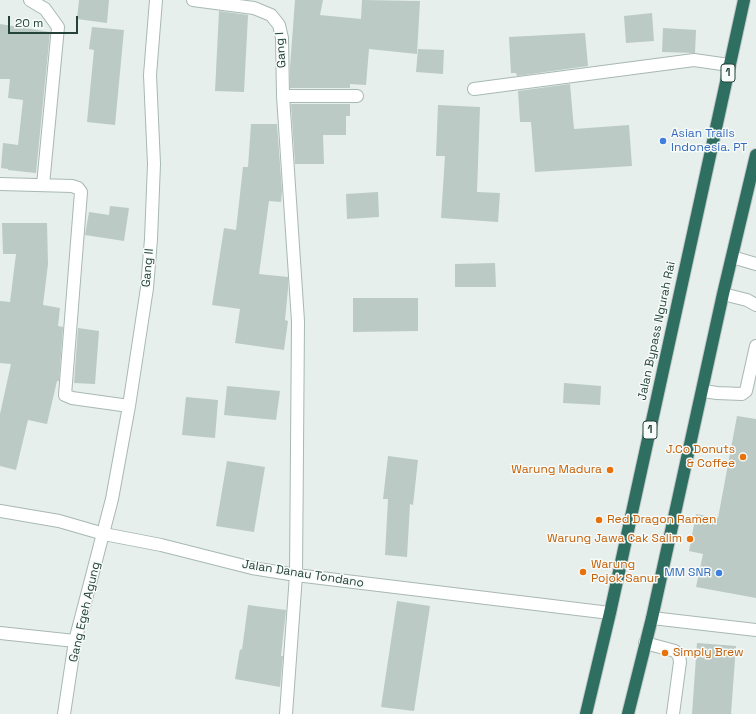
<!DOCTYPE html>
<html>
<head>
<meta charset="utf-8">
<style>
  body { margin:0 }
  #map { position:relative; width:756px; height:714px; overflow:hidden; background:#e6efeb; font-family:"Space Grotesk",sans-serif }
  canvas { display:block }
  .scale { position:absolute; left:8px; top:16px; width:70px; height:18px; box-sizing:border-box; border:2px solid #24423a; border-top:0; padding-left:5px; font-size:12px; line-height:14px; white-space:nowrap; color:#24423a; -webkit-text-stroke:3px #f7fbf9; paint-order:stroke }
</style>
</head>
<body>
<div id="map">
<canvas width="756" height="714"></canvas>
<div class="scale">20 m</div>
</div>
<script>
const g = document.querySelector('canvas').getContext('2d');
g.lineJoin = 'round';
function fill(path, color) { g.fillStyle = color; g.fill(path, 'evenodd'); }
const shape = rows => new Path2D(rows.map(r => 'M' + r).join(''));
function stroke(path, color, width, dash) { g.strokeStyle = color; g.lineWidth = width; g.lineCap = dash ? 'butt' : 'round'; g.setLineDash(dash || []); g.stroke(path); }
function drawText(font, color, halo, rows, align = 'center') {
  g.font = font + ' "Space Grotesk",sans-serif'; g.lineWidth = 3; g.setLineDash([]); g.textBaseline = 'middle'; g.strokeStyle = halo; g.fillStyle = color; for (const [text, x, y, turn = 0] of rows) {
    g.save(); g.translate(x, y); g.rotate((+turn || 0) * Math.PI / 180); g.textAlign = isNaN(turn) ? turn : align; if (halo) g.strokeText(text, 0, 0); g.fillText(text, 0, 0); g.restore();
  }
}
fill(shape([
  [79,0,109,0,107,23,77,19],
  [295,0,323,0,320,15,361,19,362,0,420,1,417,54,369,49,366,85,350,84,350,88,290,88,290,67],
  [219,11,248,15,244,92,215,91],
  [652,13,654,41,626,43,624,16],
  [0,24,50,32,36,173,8,170,8,169,1,168,3,143,18,145,23,100,8,98,10,79,0,79],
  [92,27,124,30,115,125,87,122,94,50,89,49],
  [663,28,696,30,695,53,662,52],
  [585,33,588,66,517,76,516,73,511,73,509,37],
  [418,49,444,50,443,74,416,72],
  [570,84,574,129,629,125,632,166,535,172,531,122,520,122,518,91],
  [291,104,350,104,350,116,346,116,346,135,323,135,324,164,295,164],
  [438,105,480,107,477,192,500,193,498,222,441,218,445,156,436,156],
  [251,124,277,124,282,191,281,202,269,201,259,274,288,277,288,289,285,320,288,321,284,350,235,343,240,309,212,305,224,228,236,230,243,167,248,167],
  [378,192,379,217,347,219,346,194],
  [110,206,129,208,124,241,85,235,89,212,109,215],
  [2,223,47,223,48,264,43,305,60,308,58,326,63,327,59,381,57,381,47,424,28,420,16,470,0,466,0,414,11,364,0,363,0,301,10,302,16,254,3,254],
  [495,263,496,287,455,287,455,264],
  [353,298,418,298,418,331,353,332],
  [78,328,99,331,95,384,74,383],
  [564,383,601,386,600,405,563,403],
  [227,386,280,391,276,420,224,415],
  [186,397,218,400,215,438,182,435],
  [737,416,756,419,756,598,696,587,703,554,689,551,696,514,718,518],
  [388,456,418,460,413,505,410,504,407,557,385,555,388,499,383,499],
  [227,461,265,467,254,532,216,526],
  [397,601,430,606,414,711,381,707],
  [248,605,286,610,281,656,283,656,280,687,235,679,240,649,242,650],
  [697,643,736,646,731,714,692,714]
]), '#bbcac4');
const minor = shape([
  [30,0,45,9,58,27,43,185],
  [193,0,254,8,271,15,279,25,282,38,283,96,298,321,296,575,286,714],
  [474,89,694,60,729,65],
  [283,96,357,96],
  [0,184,72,186,78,188,81,192,65,395,72,398,129,406],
  [732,257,756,264],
  [723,294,747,300,756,305],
  [703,391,717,393,742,394,746,391,756,346],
  [0,511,59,521,104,534,161,545,252,568,296,575,610,613],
  [652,618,756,630],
  [0,633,75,641],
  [645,643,675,651,679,656,680,662,673,714],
  [64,714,75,641,112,499,129,406,147,288,151,239,154,164,150,75,156,0]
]);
const highway = shape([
  [586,714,610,613,744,0],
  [628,714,652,618,723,294,756,155]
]);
stroke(minor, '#a8b8b2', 14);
stroke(highway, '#c2cac8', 14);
stroke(minor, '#fff', 12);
stroke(highway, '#2f6f62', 12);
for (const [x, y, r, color] of [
  [663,141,4,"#3f7fe0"],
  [743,457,4,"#e8710a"],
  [610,470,4,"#e8710a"],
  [599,520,4,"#e8710a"],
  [690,539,4,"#e8710a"],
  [583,572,4,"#e8710a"],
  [719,573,4,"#3f7fe0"],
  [665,653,4,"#e8710a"]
]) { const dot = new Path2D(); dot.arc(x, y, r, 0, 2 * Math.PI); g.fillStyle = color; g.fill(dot); stroke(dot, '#f7fbf9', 1.5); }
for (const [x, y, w] of [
  [728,73,14],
  [650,430,14]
]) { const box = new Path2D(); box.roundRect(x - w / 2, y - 9, w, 18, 3); g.fillStyle = '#f7fbf9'; g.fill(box); stroke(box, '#24423a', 1); }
drawText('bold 11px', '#24423a', null, [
  ["1",728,73],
  ["1",650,430]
]);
drawText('12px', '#24423a', '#f7fbf9', [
  ["Gang I",281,50,-94],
  ["Gang II",148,268,-85],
  ["Jalan Bypass Ngurah Rai",657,331,-78],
  ["Jalan Danau Tondano",303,574,9],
  ["Gang Egeh Agung",85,612,-77]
]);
drawText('12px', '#366cbe', '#f7fbf9', [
  ["Asian Trails",671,134],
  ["Indonesia. PT",671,148],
  ["MM SNR",711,573,"right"]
], 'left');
drawText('12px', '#c56008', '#f7fbf9', [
  ["J.Co Donuts",735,450],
  ["& Coffee",735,464],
  ["Warung Madura",602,470],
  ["Red Dragon Ramen",607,520,"left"],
  ["Warung Jawa Cak Salim",682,539],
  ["Warung",591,565,"left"],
  ["Pojok Sanur",591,579,"left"],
  ["Simply Brew",673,653,"left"]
], 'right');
</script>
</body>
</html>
